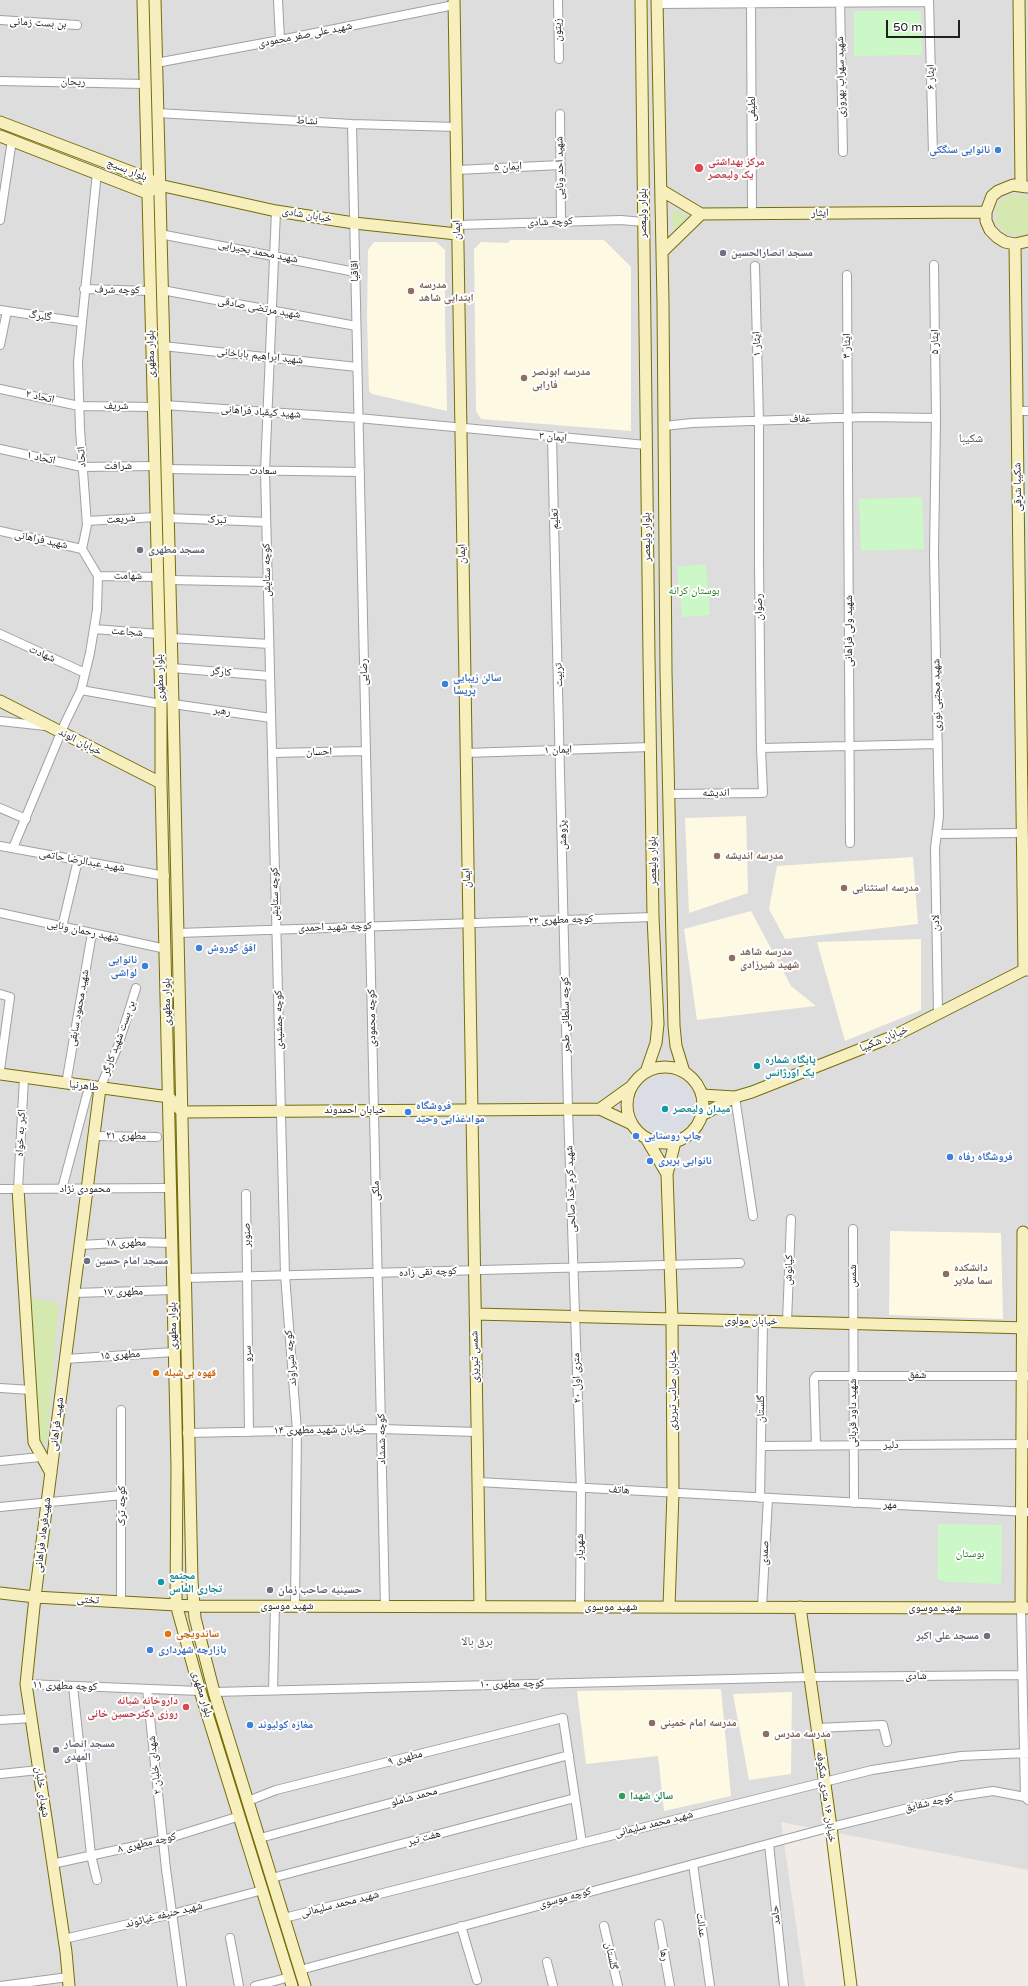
<!DOCTYPE html>
<html>
<head>
<meta charset="utf-8">
<style>
  body { margin:0 }
  #map { position:relative; width:1028px; height:1986px; overflow:hidden; background:#f0ebe7; font-family:"Varela Round",sans-serif }
  canvas { display:block }
  .scale { position:absolute; left:886px; top:20px; width:74px; height:18px; box-sizing:border-box; border:2px solid #202020; border-top:0; padding-left:5px; font-size:12px; line-height:14px; white-space:nowrap; color:#202020; -webkit-text-stroke:3px #fff; paint-order:stroke }
</style>
</head>
<body>
<div id="map">
<canvas width="1028" height="1986"></canvas>
<div class="scale">50 m</div>
</div>
<script>
const g = document.querySelector('canvas').getContext('2d');
g.lineJoin = 'round';
function fill(path, color) { g.fillStyle = color; g.fill(path, 'evenodd'); }
const shape = rows => new Path2D(rows.map(r => 'M' + r).join(''));
function stroke(path, color, width, dash) { g.strokeStyle = color; g.lineWidth = width; g.lineCap = dash ? 'butt' : 'round'; g.setLineDash(dash || []); g.stroke(path); }
function drawText(font, color, halo, rows, align = 'center') {
  g.font = font + ' "Varela Round","Noto Naskh Arabic",sans-serif'; g.lineWidth = 4; g.setLineDash([]); g.textBaseline = 'middle'; g.strokeStyle = halo; g.fillStyle = color; for (const [text, x, y, turn = 0] of rows) {
    g.save(); g.translate(x, y); g.rotate((+turn || 0) * Math.PI / 180); g.textAlign = isNaN(turn) ? turn : align; if (halo) g.strokeText(text, 0, 0); g.fillText(text, 0, 0); g.restore();
  }
}
fill(shape([
  [0,0,1028,0,1028,1870,781,1822,805,1986,0,1986]
]), '#dedddd');
fill(shape([
  [510,240,604,240,631,267,631,431,481,419,476,411,474,249,481,242,508,243],
  [374,242,436,242,445,250,445,319,447,411,372,394,369,391,367,317,368,250],
  [746,816,748,893,689,913,685,818],
  [913,857,918,924,785,939,769,909,777,866],
  [751,911,791,986,816,1006,697,1020,684,929],
  [921,939,921,1010,845,1041,817,942],
  [890,1231,1001,1233,1003,1319,889,1315],
  [721,1689,731,1796,664,1811,658,1756,586,1764,577,1691],
  [792,1692,791,1774,749,1780,733,1694]
]), '#fef9e2');
fill(shape([
  [1010,194,1017,194,1028,197,1028,233,1019,236,1005,233,996,222,996,209,999,202],
  [671,209,688,216,674,230],
  [30,1298,59,1303,47,1443,38,1443]
]), '#d5e8b0');
fill(shape([
  [854,11,921,11,922,55,854,56],
  [922,497,924,549,861,551,859,499],
  [706,564,710,615,682,617,677,567],
  [938,1524,1002,1525,1001,1584,947,1582,937,1579]
]), '#ccf7c7');
fill(shape([
  '638 1105a27 27 0 1 1 54 0a27 27 0 1 1-54 0Z'
]), '#dbdde6');
const street = shape([
  [278,0,280,40],
  [558,0,559,59],
  [751,0,752,213],
  [840,0,843,152],
  [929,0,933,154],
  [657,4,929,2],
  [0,20,77,25],
  [156,63,280,40,454,5],
  [0,81,145,84],
  [157,113,352,124,456,127],
  [560,114,561,222],
  [352,124,385,1606],
  [457,170,560,165],
  [276,211,265,471,285,1275,297,1431,295,1606],
  [0,220,12,140],
  [457,225,621,220,643,222],
  [160,234,355,272],
  [934,265,936,418,934,554,939,816,935,848,938,1013],
  [847,275,850,843],
  [84,289,150,291],
  [162,290,356,326],
  [0,310,81,322],
  [0,345,7,311],
  [163,346,357,367],
  [0,389,79,406,153,407],
  [164,405,358,418,646,445],
  [1017,411,1028,411],
  [664,426,692,423,866,417,936,418],
  [552,437,568,1109,581,1488,580,1607],
  [0,449,82,467,154,466],
  [166,469,360,472],
  [168,518,266,522],
  [87,521,156,517],
  [0,531,82,549],
  [98,576,158,577],
  [170,580,268,582],
  [94,629,159,634],
  [0,634,85,673],
  [171,638,269,644],
  [172,668,270,676],
  [81,690,161,704],
  [173,704,271,718],
  [0,721,45,726],
  [761,748,938,744],
  [272,753,366,751],
  [465,753,651,747],
  [668,794,763,793,761,748,759,565,759,421,755,266],
  [0,808,26,819],
  [937,834,1022,833],
  [0,846,165,876],
  [13,848,65,723,81,690,90,653,97,610,98,576,82,549,87,525,80,430,78,362,97,172],
  [0,913,166,949],
  [62,927,78,860],
  [178,933,653,917],
  [0,994,10,997,0,1070],
  [66,1084,92,933],
  [100,1088,118,1046,136,988],
  [735,1097,753,1216],
  [94,1136,157,1137],
  [0,1189,171,1188],
  [18,1189,24,1078],
  [62,1189,89,1087],
  [246,1194,249,1432],
  [853,1229,854,1503],
  [80,1245,136,1242,172,1243],
  [186,1278,740,1263],
  [74,1293,173,1290],
  [787,1322,791,1219],
  [65,1359,174,1352],
  [0,1388,31,1390],
  [187,1433,381,1429,477,1432],
  [816,1445,814,1379,816,1376,1028,1376],
  [761,1446,1028,1444],
  [0,1461,40,1457],
  [478,1482,1028,1512],
  [760,1498,763,1321],
  [0,1507,122,1495],
  [121,1602,121,1410],
  [762,1607,768,1498],
  [1021,1608,1025,1797],
  [26,1684,200,1691],
  [73,1686,91,1855,97,1880],
  [147,1689,166,1869,182,1986],
  [273,1690,275,1606],
  [214,1692,810,1677,1022,1675],
  [0,1720,32,1718],
  [817,1728,883,1725,887,1742],
  [0,1774,39,1770],
  [248,1801,276,1790,563,1718,582,1843],
  [260,1838,569,1755],
  [769,1844,784,1986],
  [52,1864,163,1840,240,1816],
  [693,1864,710,1986],
  [272,1878,575,1798],
  [284,1918,872,1770,961,1756,1028,1753],
  [659,1924,670,1986],
  [461,1926,477,1980],
  [604,1926,618,1986],
  [230,1938,239,1986],
  [64,1939,172,1914,263,1890],
  [547,1962,553,1986],
  [300,1970,831,1827,953,1797,993,1791,1025,1797,1028,1800],
  [0,1986,68,1977],
  [255,1986,290,1977]
]);
const secondary = shape([
  [143,0,161,704,161,783,177,1466,176,1604,200,1691,292,1986],
  [155,0,173,704,192,1581,195,1618,214,1692,305,1986],
  [454,0,480,1606],
  [641,0,649,657,653,917,658,1024,656,1043,646,1072],
  [657,0,663,303,666,672,671,898,674,1026,676,1046,684,1072],
  [1019,0,1021,185],
  [0,122,147,178,159,185,276,211,354,223,457,234],
  [0,136,147,193,152,190],
  [1027,187,1013,185,998,191,992,196,986,212,986,221,990,230,997,237,1005,242,1015,244,1028,241],
  [661,190,701,214,986,212],
  [1015,244,1024,970],
  [662,252,701,214],
  [0,701,161,783],
  '627 1105a38 38 0 1 1 76 0a38 38 0 1 1-76 0Z',
  [0,1074,169,1097,182,1112,600,1109,632,1124],
  [702,1095,735,1097],
  [600,1109,632,1086],
  [702,1115,735,1097,752,1092,894,1036,1024,970,1028,970],
  [646,1138,667,1174],
  [18,1189,34,1442,51,1473],
  [475,1314,1028,1328],
  [0,1593,35,1597,194,1606,1028,1608],
  [669,1607,673,1493,672,1319,667,1174,675,1142],
  [800,1607,831,1827,851,1986],
  [1021,1608,1023,1232],
  [69,1986,66,1952,26,1684,35,1597,100,1088]
]);
stroke(street, '#a1a1a1', 10);
stroke(secondary, '#756d0a', 13);
stroke(street, '#fff', 8);
stroke(secondary, '#f7f0be', 11);
for (const [x, y, r, color] of [
  [998,150,4,"#3f7fe0"],
  [699,168,5,"#e0444e"],
  [723,253,4,"#6b7280"],
  [411,291,4,"#8d6e63"],
  [524,378,4,"#8d6e63"],
  [140,550,4,"#6b7280"],
  [445,684,4,"#3f7fe0"],
  [717,856,4,"#8d6e63"],
  [844,888,4,"#8d6e63"],
  [199,948,4,"#3f7fe0"],
  [732,958,4,"#8d6e63"],
  [145,966,4,"#3f7fe0"],
  [757,1066,4,"#0f9aa8"],
  [665,1109,4,"#0f9aa8"],
  [408,1112,4,"#3f7fe0"],
  [636,1136,4,"#3f7fe0"],
  [950,1157,4,"#3f7fe0"],
  [650,1161,4,"#3f7fe0"],
  [87,1261,4,"#6b7280"],
  [946,1274,4,"#8d6e63"],
  [156,1373,4,"#e8710a"],
  [161,1582,4,"#0f9aa8"],
  [270,1590,4,"#6b7280"],
  [168,1634,4,"#e8710a"],
  [987,1636,4,"#6b7280"],
  [150,1650,4,"#3f7fe0"],
  [186,1707,4,"#e0444e"],
  [652,1723,4,"#8d6e63"],
  [250,1725,4,"#3f7fe0"],
  [766,1734,4,"#8d6e63"],
  [56,1750,4,"#6b7280"],
  [622,1796,4,"#2e9e5b"]
]) { const dot = new Path2D(); dot.arc(x, y, r, 0, 2 * Math.PI); g.fillStyle = color; g.fill(dot); stroke(dot, '#fff', 1.5); }
drawText('11px', '#202020', '#fff', [
  ["بن بست زمانی",38,23,3],
  ["زیتون",558,30,-91],
  ["شهید علی صفر محمودی",305,35,-11],
  ["شهید سهراب بهروزی",841,77,-91],
  ["ایثار ۶",931,77,-91],
  ["ریحان",73,82,1],
  ["لطیفی",752,109,-90],
  ["نشاط",307,121,3],
  ["ایمان ۵",508,167,-3],
  ["شهید احد ونایی",560,168,-91],
  ["بلوار بسیج",127,170,22],
  ["بلوار ولیعصر",643,213,-90],
  ["ایثار",820,213,-1],
  ["خیابان شادی",307,215,9],
  ["کوچه شادی",550,222,-2],
  ["ایمان",457,230,-91],
  ["شهید محمد بحیرایی",258,252,11],
  ["اقاقیا",355,271,-91],
  ["کوچه شرف",117,290,1],
  ["شهید مرتضی صادقی",259,308,10],
  ["گلبرگ",40,316,8],
  ["ایثار ۵",935,342,-90],
  ["ایثار ۱",757,344,-92],
  ["ایثار ۳",847,346,-90],
  ["بلوار مطهری",151,354,-91],
  ["شهید ابراهیم باباخانی",260,356,6],
  ["اتحاد ۲",40,397,12],
  ["شریف",116,406,1],
  ["شهید کیقباد فراهانی",261,412,4],
  ["عفاف",800,419,-2],
  ["ایمان ۳",553,437,5],
  ["اتحاد",82,457,-94],
  ["اتحاد ۱",41,458,12],
  ["شرافت",118,466],
  ["سعادت",263,471,1],
  ["شکیبا شرقی",1018,487,-91],
  ["شریعت",121,519,-4],
  ["تعلیم",555,519,-92],
  ["تبرک",217,520,2],
  ["بلوار ولیعصر",647,537,-91],
  ["شهید فراهانی",41,540,12],
  ["ایمان",462,554,-91],
  ["کوچه ستایش",267,570,-91],
  ["شهامت",128,576,1],
  ["رضوان",759,607,-91],
  ["شهید ولی فراهانی",849,631,-90],
  ["شجاعت",127,632,4],
  ["شهادت",42,654,23],
  ["کارگر",221,672,5],
  ["رضایی",364,672,-91],
  ["تربیت",559,675,-92],
  ["بلوار مطهری",160,678,-92],
  ["شهید مجتبی نوری",937,695,-91],
  ["رهبر",222,711,8],
  ["خیابان الوند",80,742,27],
  ["ایمان ۱",558,750,-2],
  ["احسان",319,752,-1],
  ["اندیشه",716,793,-1],
  ["پژوهش",563,835,-91],
  ["شهید عبدالرضا حاتمی",82,861,10],
  ["بلوار ولیعصر",653,861,-91],
  ["ایمان",467,878,-91],
  ["کوچه ستایش",275,894,-91],
  ["کوچه مطهری ۲۲",561,920,-2],
  ["لادن",936,923,-91],
  ["کوچه شهید احمدی",335,927,-2],
  ["شهید رحمان ونایی",83,931,12],
  ["بلوار مطهری",167,1002,-91],
  ["شهید محمود سابقی",79,1008,-80],
  ["کوچه سلطانی طجر",566,1015,-91],
  ["کوچه محمودی",372,1018,-91],
  ["کوچه جمشیدی",279,1020,-91],
  ["بن بست شهید کارگر",119,1038,-70],
  ["خیابان شکیبا",884,1039,-23],
  ["طاهرنیا",84,1086,7],
  ["خیابان احمدوند",355,1110],
  ["اکبر به خواه",21,1133,-87],
  ["مطهری ۲۱",126,1136,1],
  ["محمودی نژاد",85,1189],
  ["شهید کرم خدا صالحی",571,1189,-92],
  ["ملکی",376,1191,-91],
  ["صنوبر",247,1235,-91],
  ["مطهری ۱۸",126,1243,-1],
  ["کیانوش",789,1270,-88],
  ["کوچه نقی زاده",428,1272,-2],
  ["شمس",853,1276,-90],
  ["مطهری ۱۷",123,1292,-1],
  ["خیابان مولوی",751,1321,1],
  ["بلوار مطهری",173,1326,-91],
  ["سرو",248,1354,-91],
  ["مطهری ۱۵",120,1355,-3],
  ["شمس تبریزی",475,1357,-91],
  ["کوچه شیراوند",291,1358,-95],
  ["شفق",917,1375],
  ["۲۰ متری اول",577,1378,-92],
  ["خیابان صائب تبریزی",673,1390,-90],
  ["گلستان",761,1409,-89],
  ["شهید داود قربانی",853,1413,-90],
  ["شهید فراهانی",57,1424,-83],
  ["خیابان شهید مطهری ۱۴",320,1430,-1],
  ["کوچه شمشاد",382,1439,-91],
  ["دلیر",891,1445],
  ["هاتف",619,1490,3],
  ["مهر",890,1505,3],
  ["کوچه ترک",122,1506,-90],
  ["شهیدفرهاد فراهانی",43,1535,-83],
  ["شهریار",580,1547,-90],
  ["صمدی",765,1553,-87],
  ["تختی",88,1600,3],
  ["شهید موسوی",287,1606],
  ["شهید موسوی",611,1607],
  ["شهید موسوی",935,1608],
  ["شادی",916,1676],
  ["کوچه مطهری ۱۰",512,1684,-1],
  ["کوچه مطهری ۱۱",65,1686,2],
  ["بلوار مطهری",202,1694,73],
  ["مطهری ۹",405,1758,-14],
  ["شهدای خلبان ۲",155,1765,-96],
  ["شهدای خلبان",42,1792,82],
  ["محمد شاملو",414,1797,-15],
  ["خیابان ۱۶ متری شکوفه",826,1797,82],
  ["کوچه شقایق",929,1803,-13],
  ["شهید محمد سلیمانی",654,1824,-14],
  ["هفت تیر",424,1838,-15],
  ["کوچه مطهری ۸",147,1843,-13],
  ["کوچه موسوی",565,1898,-15],
  ["شهید محمد سلیمانی",340,1904,-14],
  ["شهید حنیفه غیاثوند",164,1915,-14],
  ["حامد",776,1915,-97],
  ["عدالت",701,1925,82],
  ["رها",664,1955,80],
  ["گلستان",611,1956,78]
]);
drawText('bold 11px', '#366cbe', '#fff', [
  ["نانوایی سنگکی",990,150,"right"],
  ["سالن زیبایی",453,678],
  ["پریسا",453,691],
  ["افق کوروش",207,948],
  ["نانوایی",137,960,"right"],
  ["لواشی",137,973,"right"],
  ["فروشگاه",416,1106],
  ["موادغذایی وحید",416,1119],
  ["چاپ روستایی",644,1136],
  ["فروشگاه رفاه",958,1157],
  ["نانوایی بربری",658,1161],
  ["بازارچه شهرداری",158,1650],
  ["مغازه کولیوند",258,1725]
], 'left');
drawText('bold 11px', '#be3a42', '#fff', [
  ["مرکز بهداشتی",708,162],
  ["یک ولیعصر",708,175],
  ["داروخانه شبانه",178,1701,"right"],
  ["روزی دکترحسین خانی",178,1714,"right"]
], 'left');
drawText('bold 11px', '#5b616d', '#fff', [
  ["مسجد انصارالحسین",731,253],
  ["مسجد مطهری",148,550],
  ["مسجد امام حسین",95,1261],
  ["حسینیه صاحب زمان",278,1590],
  ["مسجد علی اکبر",979,1636,"right"],
  ["مسجد انصار",64,1744],
  ["المهدی",64,1757]
], 'left');
drawText('bold 11px', '#785e54', '#fff', [
  ["مدرسه",419,285],
  ["ابتدایی شاهد",419,298],
  ["مدرسه ابونصر",532,372],
  ["فارابی",532,385],
  ["مدرسه اندیشه",725,856],
  ["مدرسه استثنایی",852,888],
  ["مدرسه شاهد",740,952],
  ["شهید شیرزادی",740,965],
  ["دانشکده",954,1268],
  ["سما ملایر",954,1281],
  ["مدرسه امام خمینی",660,1723],
  ["مدرسه مدرس",774,1734]
], 'left');
drawText('11px', '#1b7c11', '#fff', [
  ["بوستان کرانه",694,591],
  ["بوستان",970,1554]
]);
drawText('bold 11px', '#0d838f', '#fff', [
  ["پایگاه شماره",765,1060],
  ["یک اورژانس",765,1073],
  ["میدان ولیعصر",673,1109],
  ["مجتمع",169,1576],
  ["تجاری الماس",169,1589]
], 'left');
drawText('bold 11px', '#c56008', '#fff', [
  ["قهوه بی‌شیله",164,1373],
  ["ساندویچی",176,1634]
], 'left');
drawText('bold 11px', '#27864d', '#fff', [
  ["سالن شهدا",630,1796]
], 'left');
drawText('12px', '#535353', '#fff', [
  ["شکیبا",971,439],
  ["برق بالا",477,1642]
]);
</script>
</body>
</html>
